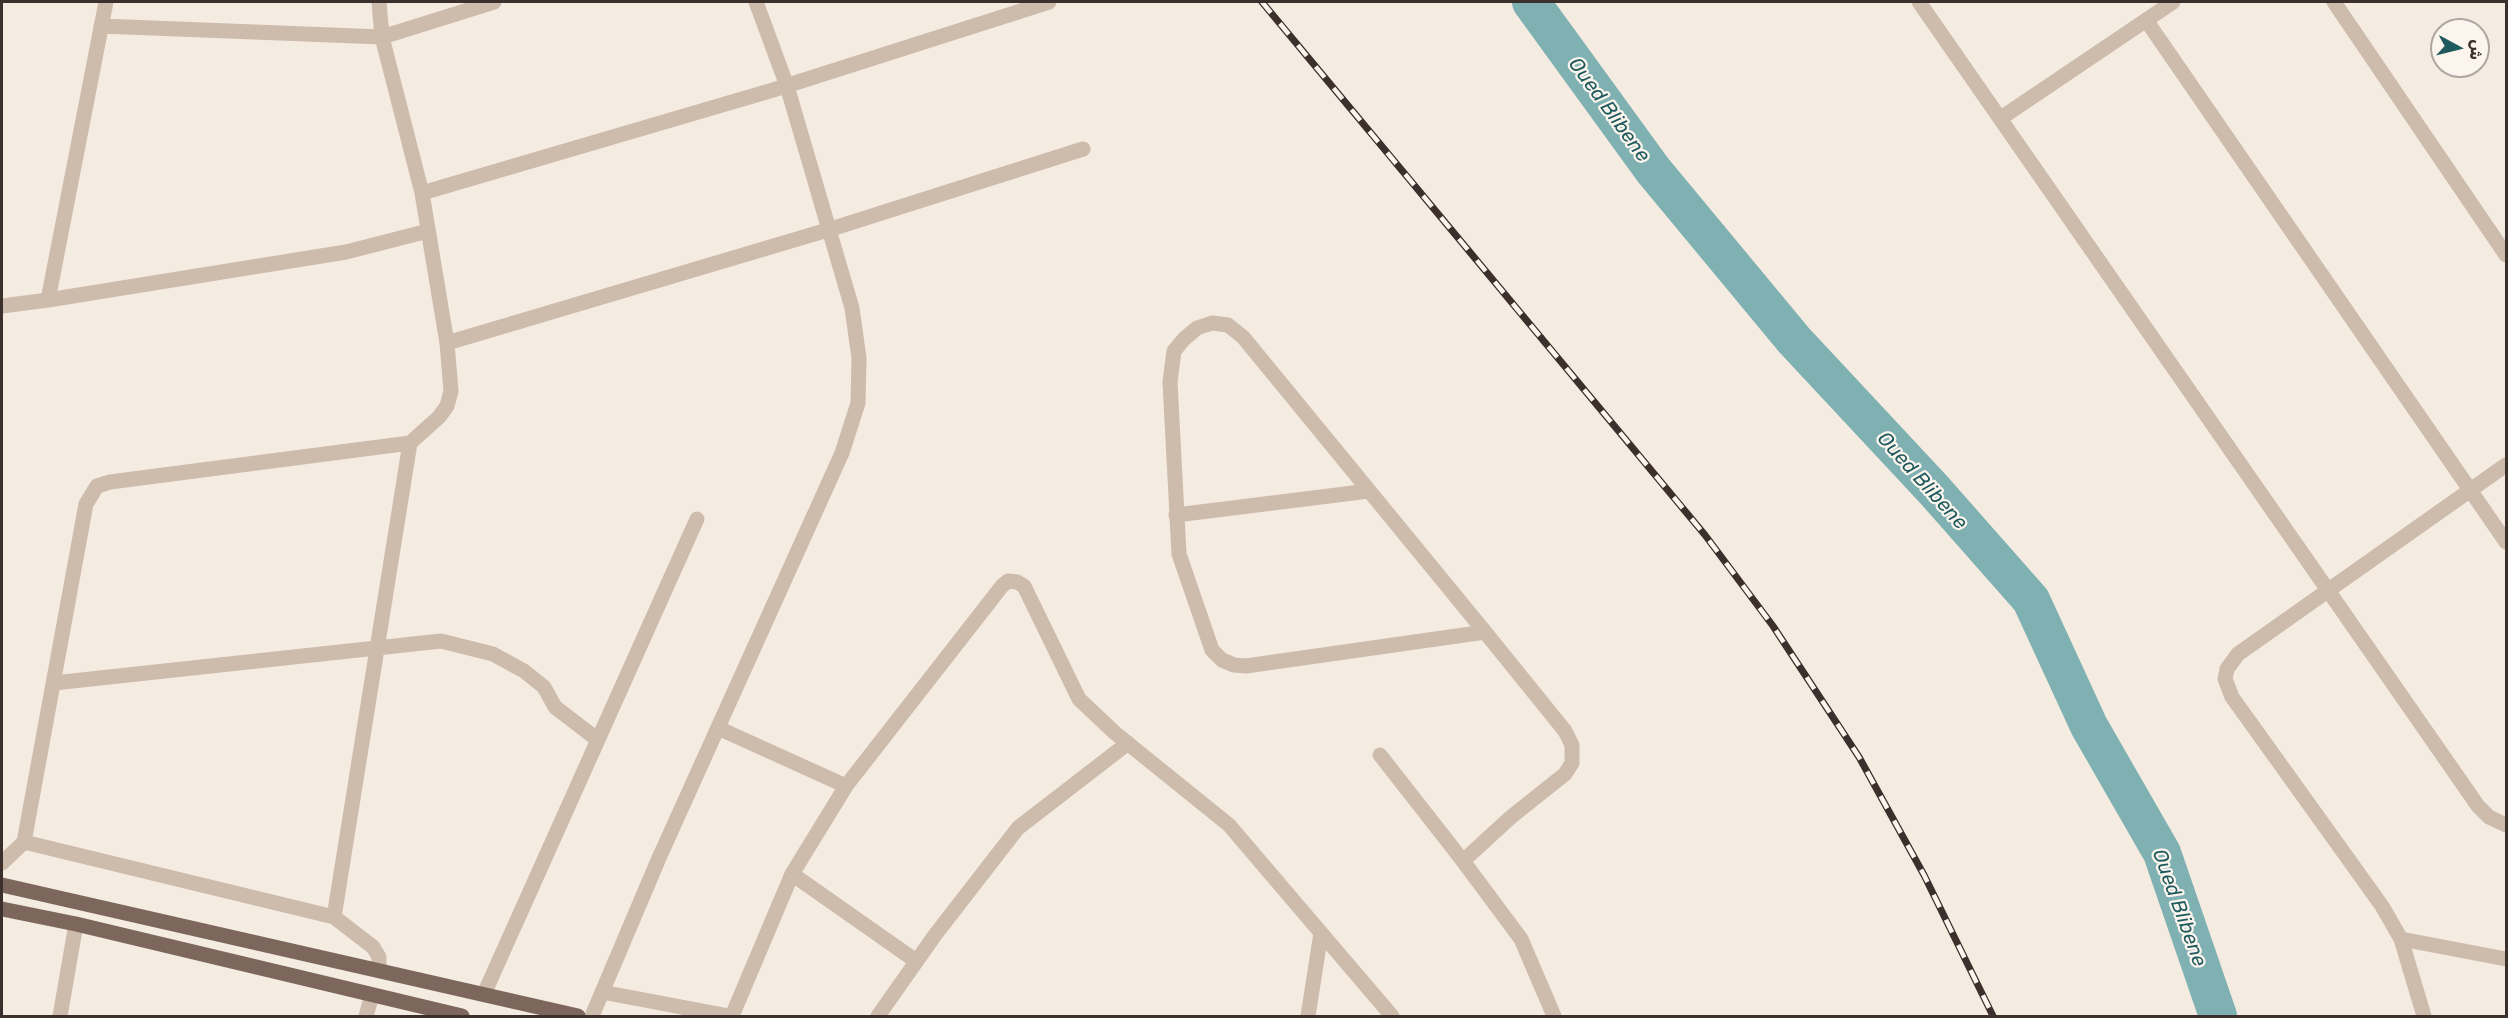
<!DOCTYPE html>
<html>
<head>
<meta charset="utf-8">
<style>
  body { margin:0 }
  #map { position:relative; width:2508px; height:1018px; overflow:hidden; background:#f4ebe1; font-family:Rubik,"Noto Naskh Arabic",sans-serif }
  canvas { display:block }
  .frame { position:absolute; inset:0; border:3px solid #3b302b; pointer-events:none }
  .north { position:absolute; left:2430px; top:18px; width:60px; height:60px; box-sizing:border-box; background:#fbf5ee; border:2px solid #aea6a0; border-radius:50%; rotate:97deg; font-size:16px; font-weight:700; line-height:24px; text-align:center; color:#3b302b }
  .north::after { content:''; display:block; margin:auto; width:21px; height:27px; background:#1f5a5e; clip-path:polygon(50% 0,100% 100%,50% 72%,0 100%) }
</style>
</head>
<body>
<div id="map">
<canvas width="2508" height="1018"></canvas>
<div class="frame"></div>
<div class="north">ش</div>
</div>
<script>
const g = document.querySelector('canvas').getContext('2d');
g.lineJoin = 'round';
const shape = rows => new Path2D(rows.map(r => 'M' + r).join(''));
function stroke(path, color, width, dash) { g.strokeStyle = color; g.lineWidth = width; g.lineCap = dash ? 'butt' : 'round'; g.setLineDash(dash || []); g.stroke(path); }
function drawText(font, color, halo, rows, align = 'center') {
  g.font = font + ' Rubik,sans-serif'; g.lineWidth = 4.5; g.setLineDash([]); g.textBaseline = 'middle'; g.strokeStyle = halo; g.fillStyle = color; for (const [text, x, y, turn = 0] of rows) {
    g.save(); g.translate(x, y); g.rotate((+turn || 0) * Math.PI / 180); g.textAlign = isNaN(turn) ? turn : align; if (halo) g.strokeText(text, 0, 0); g.fillText(text, 0, 0); g.restore();
  }
}
stroke(shape([
  [1531,2,1653,170,1794,340,1934,490,2031,600,2089,726,2162,853,2218,1016]
]), '#7fb0b2', 38);
stroke(shape([
  [1919,2,2478,806,2489,817,2506,825],
  [2334,2,2506,255],
  [2146,20,2506,542],
  [101,26,382,37,494,2],
  [2001,118,2173,2],
  [422,193,773,90,1049,2],
  [48,300,346,252,428,231],
  [2,306,48,300,106,2],
  [447,343,831,229,1083,149],
  [1176,515,1369,491],
  [54,683,441,641,493,654,524,671,544,687,555,707,598,740],
  [718,728,846,786],
  [1380,755,1463,861,1521,939,1554,1016],
  [24,842,86,504,97,486,110,482,410,443],
  [1463,861,1511,817,1565,774,1572,763,1572,745,1565,731,1485,632,1243,337,1228,325,1212,323,1197,328,1184,339,1174,351,1170,382,1179,554,1212,650,1222,660,1234,665,1246,666,1485,632],
  [2,863,24,842,334,917],
  [792,874,916,961],
  [2401,939,2506,959],
  [379,969,379,957,373,947,334,917,410,443,439,417,447,406,451,391,447,343,422,193,382,37,379,2],
  [602,992,729,1016],
  [484,994,697,519],
  [60,1016,76,924],
  [366,1016,372,995],
  [592,1016,659,858,842,453,858,403,859,358,852,308,787,86,756,2],
  [732,1016,792,874,846,786,1002,586,1008,581,1017,582,1024,586,1079,699,1115,733,1229,825,1392,1016],
  [878,1016,935,935,1018,828,1128,743],
  [1308,1016,1321,933],
  [2424,1016,2401,939,2382,906,2232,697,2225,679,2227,669,2238,654,2506,465]
]), '#cdbbac', 15);
stroke(shape([
  [2,885,578,1016],
  [2,909,76,924,462,1016]
]), '#7d675c', 15);
const rail = shape([
  [1262,2,1705,535,1773,626,1859,757,1924,875,1993,1016]
]);
stroke(rail, '#3b302b', 7);
stroke(rail, '#fbf5ee', 4.5, [14]);
drawText('italic 20px', '#1f5a5e', '#fbf5ee', [
  ["Oued Blibene",1609,110,54],
  ["Oued Blibene",1922,481,48],
  ["Oued Blibene",2179,908,70]
]);
</script>
</body>
</html>
